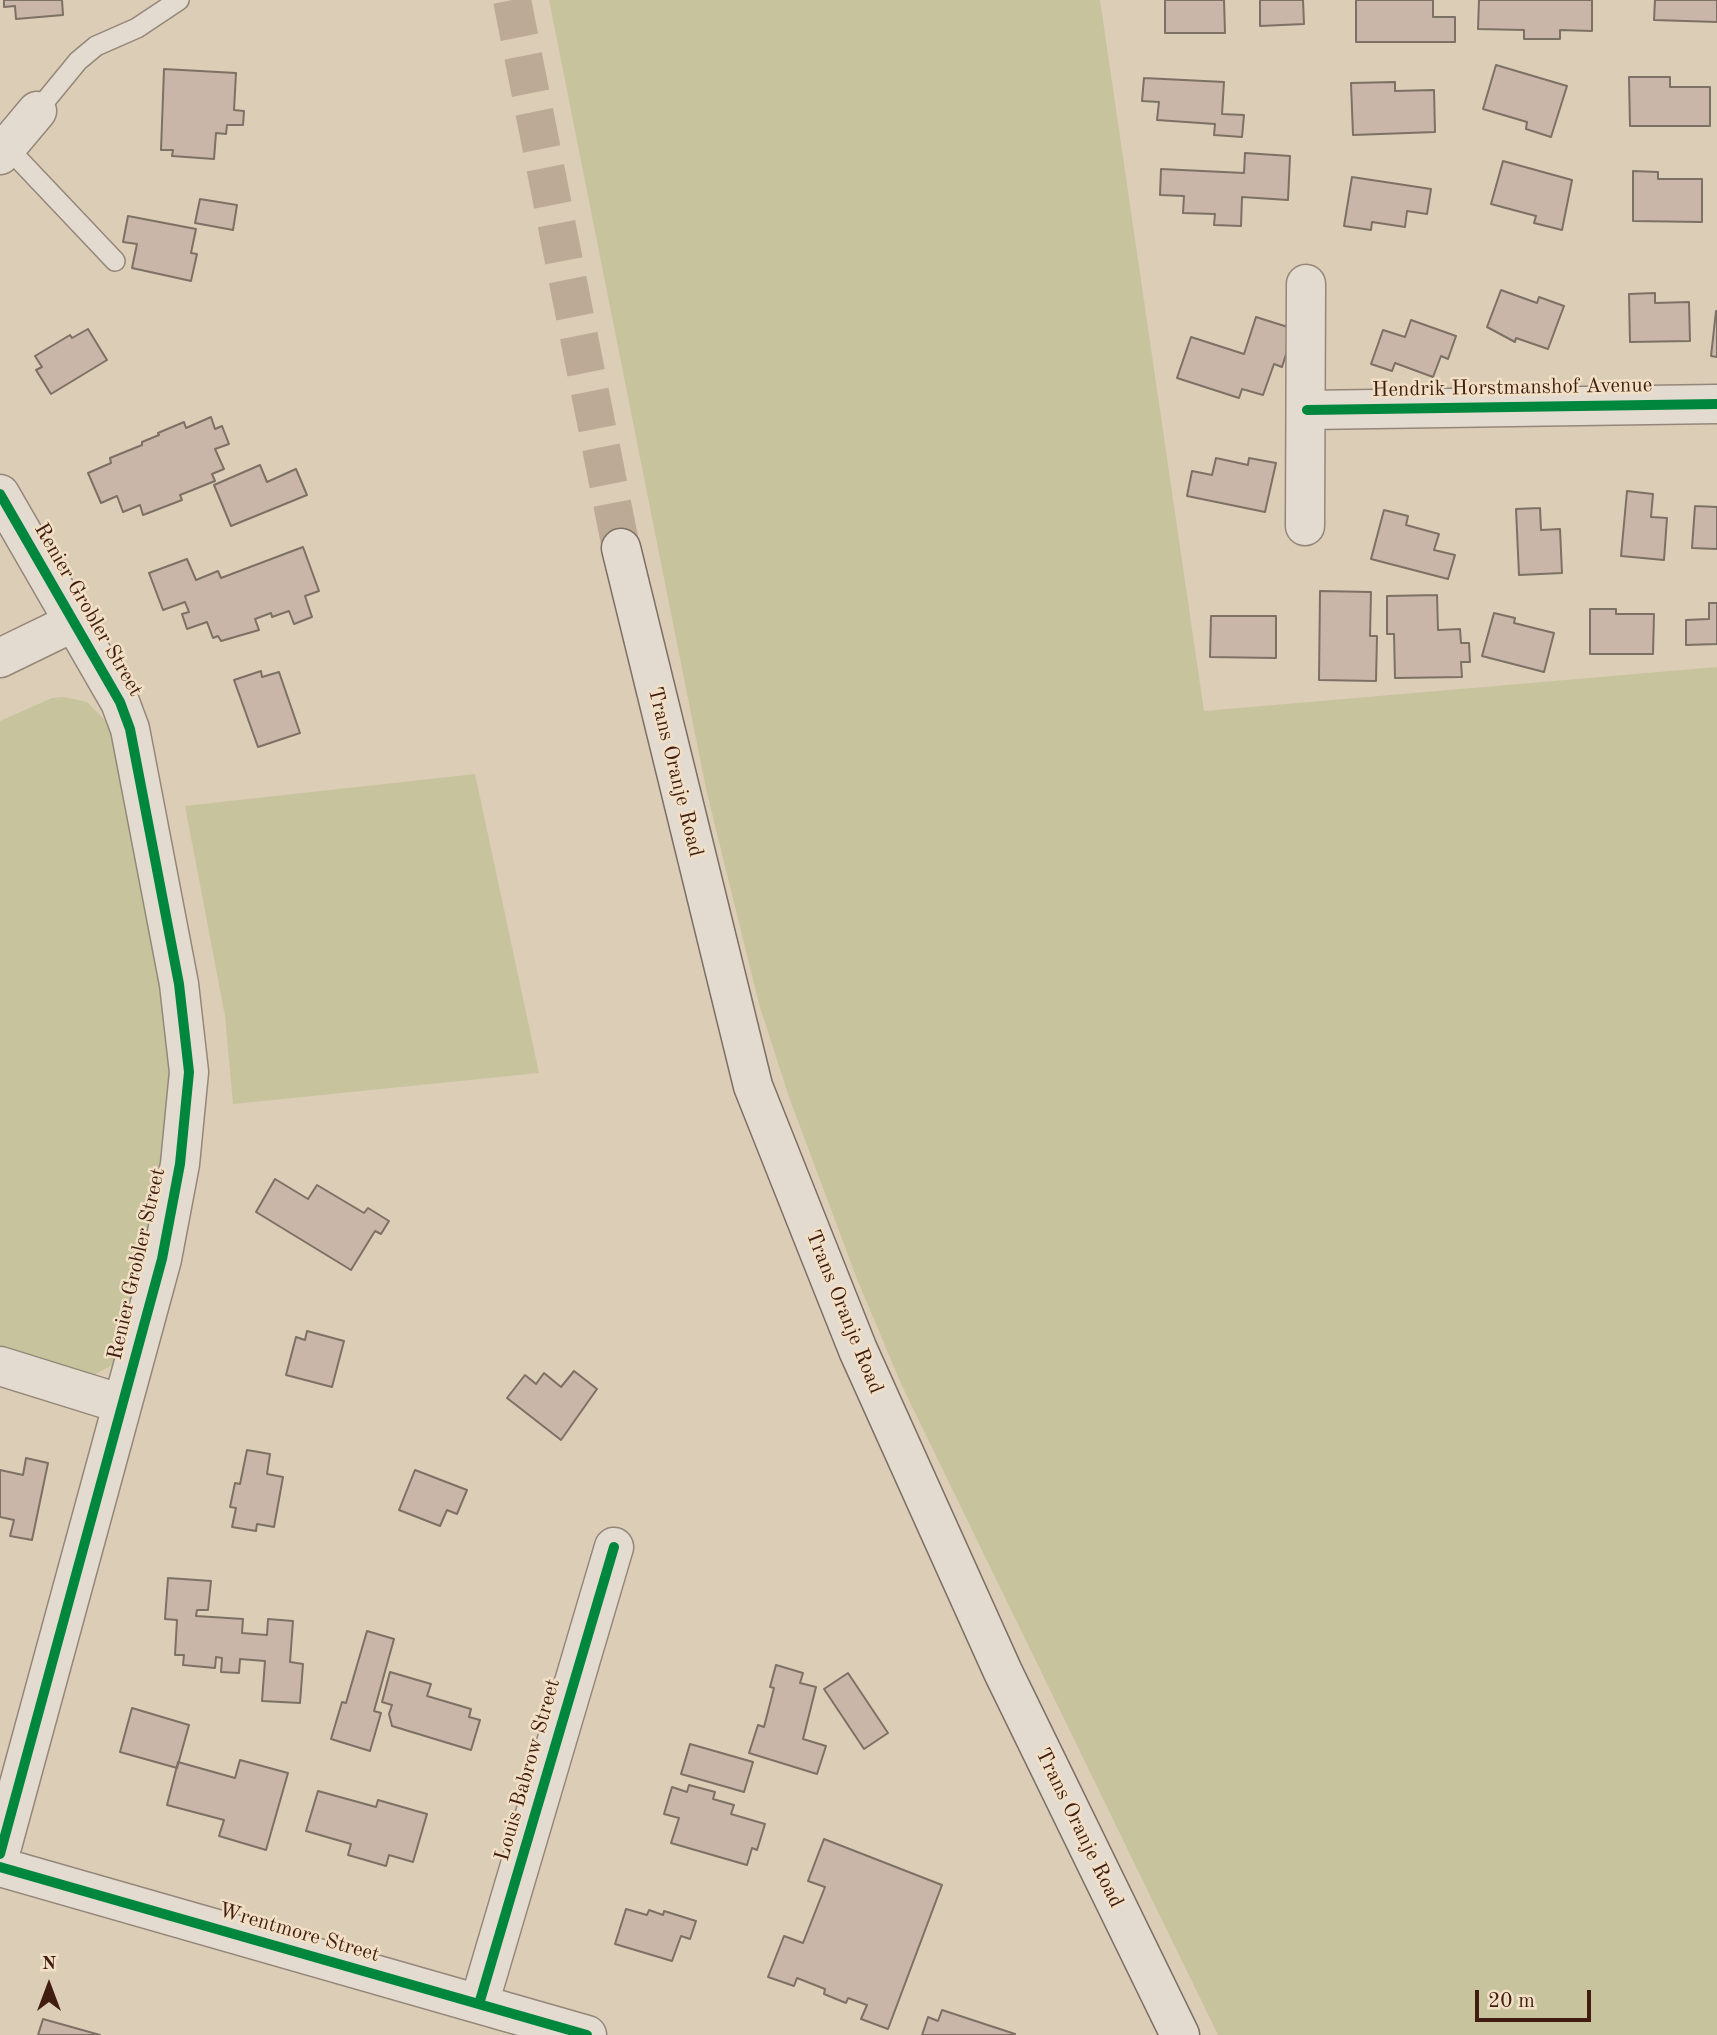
<!DOCTYPE html>
<html>
<head>
<meta charset="utf-8">
<style>
  body { margin:0 }
  #map { position:relative; width:1717px; height:2035px; overflow:hidden; background:#dccdb7; font-family:"Old Standard TT",serif }
  canvas { display:block }
  .north { position:absolute; left:14px; top:1951px; width:70px; height:70px; -webkit-text-stroke:5px #f2e0c6; paint-order:stroke; rotate:0deg; font-size:19px; font-weight:700; line-height:28px; text-align:center; color:#401d10 }
  .north::after { content:''; display:block; margin:auto; width:24px; height:32px; background:#401d10; clip-path:polygon(50% 0,100% 100%,50% 72%,0 100%) }
  .scale { position:absolute; left:1475px; top:1990px; width:116px; height:32px; box-sizing:border-box; border:4px solid #401d10; border-top:0; padding-left:9px; font-size:21px; line-height:24px; white-space:nowrap; color:#401d10; -webkit-text-stroke:5px #f2e0c6; paint-order:stroke }
</style>
</head>
<body>
<div id="map">
<canvas width="1717" height="2035"></canvas>
<div class="north">N</div>
<div class="scale">20 m</div>
</div>
<script>
const g = document.querySelector('canvas').getContext('2d');
g.lineJoin = 'round';
function fill(path, color) { g.fillStyle = color; g.fill(path, 'evenodd'); }
const shape = rows => new Path2D(rows.map(r => 'M' + r).join(''));
function stroke(path, color, width, dash) { g.strokeStyle = color; g.lineWidth = width; g.lineCap = dash ? 'butt' : 'round'; g.setLineDash(dash || []); g.stroke(path); }
function drawText(font, color, halo, rows, align = 'center') {
  g.font = font + ' "Old Standard TT",serif'; g.lineWidth = 5; g.setLineDash([]); g.textBaseline = 'middle'; g.strokeStyle = halo; g.fillStyle = color; for (const [text, x, y, turn = 0] of rows) {
    g.save(); g.translate(x, y); g.rotate((+turn || 0) * Math.PI / 180); g.textAlign = isNaN(turn) ? turn : align; if (halo) g.strokeText(text, 0, 0); g.fillText(text, 0, 0); g.restore();
  }
}
fill(shape([
  [549,0,1100,0,1204,711,1717,667,1717,2035,1218,2035,902,1386,857,1279,789,1097,759,1004,706,789],
  [64,697,87,702,108,723,131,819,171,1056,167,1157,122,1353,114,1364,92,1376,0,1351,0,721,52,698],
  [475,774,539,1073,233,1104,225,1016,185,806]
]), '#c7c39d');
const building = shape([
  [4,0,62,0,63,15,16,19,15,6,4,7,4,0],
  [1165,0,1224,0,1225,33,1165,33,1165,0],
  [1260,0,1303,0,1304,24,1260,26,1260,0],
  [1356,0,1433,0,1433,17,1455,17,1455,42,1356,42,1356,0],
  [1479,0,1592,0,1592,31,1560,30,1560,39,1524,39,1524,30,1478,29,1479,0],
  [1655,0,1717,0,1717,22,1654,20,1655,0],
  [1496,65,1567,86,1551,137,1526,129,1527,122,1483,109,1496,65],
  [164,69,236,73,234,110,244,111,243,125,227,125,226,134,216,133,214,159,172,156,173,150,161,150,164,69],
  [1629,77,1670,77,1670,87,1710,87,1710,126,1630,126,1629,77],
  [1144,78,1224,82,1222,114,1244,115,1242,137,1214,135,1215,124,1157,120,1159,102,1142,101,1144,78],
  [1395,82,1395,91,1434,90,1435,132,1353,135,1351,83,1395,82],
  [1245,153,1290,156,1288,200,1242,197,1241,226,1214,225,1215,214,1183,213,1184,196,1160,195,1161,169,1244,173,1245,153],
  [1503,161,1572,180,1562,230,1534,223,1536,216,1491,204,1503,161],
  [1633,171,1658,172,1658,179,1702,179,1702,222,1633,221,1633,171],
  [1352,177,1431,189,1427,214,1407,211,1405,227,1372,222,1371,230,1344,226,1352,177],
  [200,199,237,205,233,230,195,223,200,199],
  [128,216,196,229,191,253,197,254,191,281,132,268,137,244,123,242,128,216],
  [1501,290,1537,303,1539,297,1564,306,1548,349,1516,338,1515,342,1487,327,1501,290],
  [1655,293,1655,303,1689,302,1690,341,1630,342,1629,294,1655,293],
  [1716,311,1717,311,1717,357,1711,356,1716,311],
  [1256,317,1294,329,1282,367,1274,364,1263,395,1242,389,1239,398,1177,378,1191,337,1244,354,1256,317],
  [1411,320,1456,336,1448,359,1441,356,1433,377,1395,363,1392,371,1371,364,1383,330,1405,337,1411,320],
  [88,329,107,360,51,394,36,370,42,367,35,356,70,335,72,338,88,329],
  [211,417,215,429,222,426,229,444,215,449,224,469,212,474,215,481,180,495,182,500,143,515,140,505,123,512,117,496,101,503,88,473,111,463,110,458,142,445,142,442,159,435,158,433,184,422,186,428,211,417],
  [1216,458,1248,465,1249,458,1276,463,1265,512,1187,496,1192,471,1212,475,1216,458],
  [260,465,267,482,296,469,307,495,231,526,214,485,260,465],
  [1627,491,1653,494,1651,517,1667,518,1664,560,1621,556,1627,491],
  [1695,506,1717,507,1717,549,1692,548,1695,506],
  [1540,508,1541,530,1560,529,1562,573,1519,575,1516,509,1540,508],
  [1384,510,1408,516,1406,525,1439,534,1434,550,1455,555,1448,579,1371,559,1384,510],
  [303,547,319,591,305,596,312,617,294,624,289,611,272,617,271,613,255,619,259,630,221,641,218,636,213,638,207,622,187,629,182,614,189,612,185,602,163,610,149,573,187,559,196,580,218,571,221,578,303,547],
  [1320,591,1371,592,1370,636,1377,636,1376,681,1319,680,1320,591],
  [1437,595,1438,630,1460,629,1461,643,1469,643,1470,662,1461,662,1462,677,1395,678,1394,634,1387,634,1387,596,1437,595],
  [1709,603,1717,603,1717,644,1686,645,1686,620,1709,619,1709,603],
  [1590,609,1616,609,1616,614,1654,614,1653,654,1590,654,1590,609],
  [1494,613,1515,618,1514,623,1554,633,1544,672,1482,656,1494,613],
  [1211,616,1276,616,1276,658,1210,657,1211,616],
  [261,671,262,677,279,672,300,733,258,747,234,680,261,671],
  [275,1179,308,1199,317,1185,364,1213,368,1208,389,1221,381,1234,375,1231,351,1270,256,1212,275,1179],
  [307,1331,344,1341,332,1387,286,1375,296,1337,305,1340,307,1331],
  [574,1371,597,1389,561,1440,507,1398,525,1375,536,1384,544,1373,561,1387,574,1371],
  [247,1450,270,1454,267,1474,283,1477,274,1527,257,1524,256,1531,232,1527,236,1508,230,1507,235,1483,240,1484,247,1450],
  [26,1458,48,1463,32,1540,10,1536,14,1520,0,1517,0,1470,23,1475,26,1458],
  [415,1470,467,1490,457,1514,447,1510,440,1526,399,1510,415,1470],
  [168,1578,211,1581,208,1610,197,1610,196,1616,243,1619,242,1633,267,1635,268,1619,293,1621,290,1662,303,1664,300,1703,262,1701,265,1661,240,1659,239,1673,221,1672,222,1658,216,1657,215,1668,183,1665,184,1655,175,1655,177,1620,165,1619,168,1578],
  [367,1631,394,1639,374,1711,381,1713,370,1751,331,1739,342,1702,346,1703,367,1631],
  [776,1665,803,1673,800,1683,816,1687,803,1739,826,1746,817,1774,749,1753,758,1725,764,1727,774,1688,770,1687,776,1665],
  [390,1672,431,1684,427,1696,471,1709,469,1717,480,1720,471,1750,392,1726,389,1714,392,1705,382,1702,390,1672],
  [848,1673,888,1733,864,1749,824,1689,848,1673],
  [132,1708,189,1725,177,1768,120,1752,132,1708],
  [690,1744,753,1762,744,1792,681,1774,690,1744],
  [240,1760,288,1773,266,1850,219,1836,224,1820,167,1805,178,1762,235,1778,240,1760],
  [689,1785,715,1792,713,1799,734,1805,731,1814,765,1824,757,1850,752,1848,747,1865,671,1843,679,1818,664,1814,672,1787,687,1792,689,1785],
  [318,1791,376,1807,378,1800,427,1814,413,1862,389,1855,386,1866,348,1855,351,1844,306,1831,318,1791],
  [824,1839,942,1885,888,2029,861,2019,867,2005,848,1998,846,2003,824,1994,825,1989,797,1978,794,1986,768,1977,784,1936,803,1943,825,1887,808,1881,824,1839],
  [626,1909,647,1915,649,1910,663,1915,664,1911,696,1921,690,1939,681,1936,672,1961,615,1944,626,1909],
  [942,2010,1015,2034,1015,2035,922,2035,928,2017,938,2021,942,2010],
  [43,2019,100,2035,38,2035,43,2019]
]);
fill(building, '#cab6a8');
stroke(building, '#7d7064', 2);
stroke(shape([
  [512,0,621,548]
]), '#bdaa96', 38, [38, 19]);
const service = shape([
  [37,111,78,61,96,46,137,28,179,0],
  [7,147,115,261]
]);
const minor = shape([
  [0,155,37,111],
  [1307,410,1717,404],
  [0,494,120,702,130,729,179,984,189,1072,180,1164,162,1259,0,1854],
  [1305,526,1306,284],
  [0,658,72,623],
  [0,1366,122,1404],
  [0,1867,587,2035],
  [479,2004,614,1547]
]);
const secondary = shape([
  [621,548,753,1086,858,1350,1003,1672,1180,2035]
]);
stroke(service, '#948779', 22);
stroke(minor, '#948779', 41);
stroke(secondary, '#7d7064', 41);
stroke(service, '#e3dbd0', 19);
stroke(minor, '#e3dbd0', 38);
stroke(secondary, '#e3dbd0', 38);
stroke(shape([
  [1307,410,1717,404],
  [0,494,120,702,130,729,179,984,189,1072,180,1164,162,1259,0,1854],
  [0,1867,587,2035],
  [479,2004,614,1547]
]), '#00873e', 10);
drawText('21px', '#401d10', '#f2e0c6', [
  ["Hendrik Horstmanshof Avenue",1512,388,-1],
  ["Renier Grobler Street",88,610,60],
  ["Trans Oranje Road",675,772,76],
  ["Renier Grobler Street",137,1264,-77],
  ["Trans Oranje Road",844,1312,68],
  ["Louis Babrow Street",528,1770,-74],
  ["Trans Oranje Road",1079,1828,64],
  ["Wrentmore Street",299,1933,16]
]);
</script>
</body>
</html>
